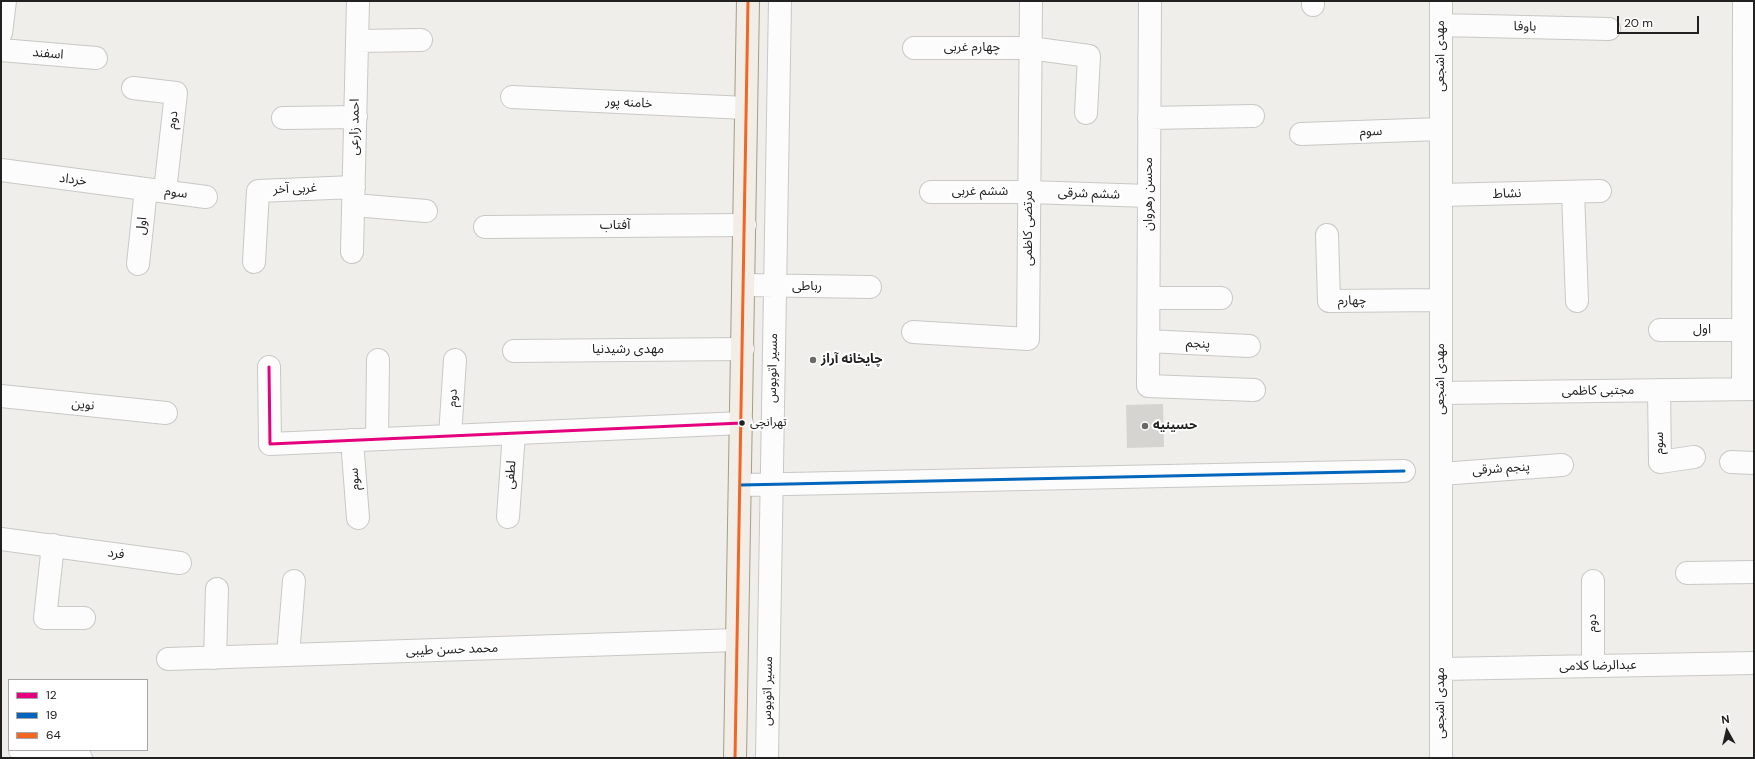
<!DOCTYPE html>
<html>
<head>
<meta charset="utf-8">
<style>
  body { margin:0 }
  #map { position:relative; width:1755px; height:759px; overflow:hidden; background:#efeeea; font-family:"DM Sans",sans-serif }
  canvas { display:block }
  .frame { position:absolute; inset:0; border:2px solid #212121; pointer-events:none }
  .legend { position:absolute; left:8px; top:679px; width:140px; height:72px; box-sizing:border-box; background:#fff; border:1px solid #a6a6a6; margin:0; padding:5px 7px; list-style:none; font-size:12px; color:#212121 }
  .legend li { display:flex; align-items:center; gap:8px; height:20px }
  .legend b { width:20px; border:1px solid #a6a6a6 }
  .north { position:absolute; left:1707px; top:711px; width:40px; height:40px; -webkit-text-stroke:3px #fff; paint-order:stroke; rotate:352deg; font-size:11px; font-weight:700; line-height:16px; text-align:center; color:#212121 }
  .north::after { content:''; display:block; margin:auto; width:14px; height:18px; background:#212121; clip-path:polygon(50% 0,100% 100%,50% 72%,0 100%) }
  .scale { position:absolute; left:1617px; top:16px; width:82px; height:18px; box-sizing:border-box; border:2px solid #212121; border-top:0; padding-left:5px; font-size:12px; line-height:14px; white-space:nowrap; color:#212121; -webkit-text-stroke:3px #fff; paint-order:stroke }
</style>
</head>
<body>
<div id="map">
<canvas width="1755" height="759"></canvas>
<div class="frame"></div>
<ul class="legend">
<li><b style="height:5px;background:#e5007d"></b>12</li>
<li><b style="height:5px;background:#0065bd"></b>19</li>
<li><b style="height:5px;background:#f26522"></b>64</li>
</ul>
<div class="north">N</div>
<div class="scale">20 m</div>
</div>
<script>
const g = document.querySelector('canvas').getContext('2d');
g.lineJoin = 'round';
function fill(path, color) { g.fillStyle = color; g.fill(path, 'evenodd'); }
const shape = rows => new Path2D(rows.map(r => 'M' + r).join(''));
function stroke(path, color, width, dash) { g.strokeStyle = color; g.lineWidth = width; g.lineCap = dash ? 'butt' : 'round'; g.setLineDash(dash || []); g.stroke(path); }
function drawText(font, color, halo, rows, align = 'center') {
  g.font = font + ' "DM Sans","Noto Sans Arabic",sans-serif'; g.lineWidth = 4; g.setLineDash([]); g.textBaseline = 'middle'; g.strokeStyle = halo; g.fillStyle = color; for (const [text, x, y, turn = 0] of rows) {
    g.save(); g.translate(x, y); g.rotate((+turn || 0) * Math.PI / 180); g.textAlign = isNaN(turn) ? turn : align; if (halo) g.strokeText(text, 0, 0); g.fillText(text, 0, 0); g.restore();
  }
}
fill(shape([
  [1163,404,1164,447,1127,448,1126,405]
]), '#d6d4d1');
const minor = shape([
  [1150,1,1148,386,1254,390],
  [1313,1,1313,5],
  [1441,1,1441,758],
  [1441,25,1609,29],
  [1,33,5,1],
  [357,41,421,40],
  [914,48,1030,48,1089,56,1086,113],
  [1,50,96,58],
  [133,88,176,93,165,191],
  [512,97,746,108],
  [283,118,356,117],
  [1149,118,1253,116],
  [1301,134,1441,129],
  [1,170,206,197],
  [931,192,1029,192,1149,196],
  [1573,192,1577,301],
  [1441,195,1600,191],
  [354,205,426,211],
  [485,227,745,225],
  [1327,235,1329,301,1441,300],
  [352,252,358,1],
  [254,262,258,191,354,187],
  [138,264,146,189],
  [745,285,870,287],
  [1149,298,1221,298],
  [1660,330,1743,330],
  [913,332,1028,339,1031,1],
  [1148,341,1249,346],
  [514,351,743,349],
  [269,367,270,444,742,423],
  [1743,389,1744,1],
  [1659,390,1660,462,1694,457],
  [1441,393,1754,389],
  [1,396,166,413],
  [450,436,455,360],
  [377,439,378,360],
  [352,440,358,518],
  [1731,462,1754,463],
  [1441,474,1562,465],
  [741,485,1404,471],
  [508,517,514,433],
  [1,539,180,563],
  [53,545,45,618,84,618],
  [1687,573,1754,572],
  [288,655,294,581],
  [215,658,217,589],
  [168,659,737,640],
  [1593,666,1593,581],
  [1441,669,1754,663],
  [20,750,81,758],
  [767,758,780,1]
]);
const major = shape([
  [735,758,748,1]
]);
stroke(minor, '#c8c8c6', 24);
stroke(major, '#a59d86', 24);
stroke(minor, '#fdfcfc', 22);
stroke(major, '#f2ede7', 22);
stroke(shape([
  [269,367,270,444,742,423]
]), '#e5007d', 3);
stroke(shape([
  [741,485,1404,471]
]), '#0065bd', 3);
stroke(shape([
  [735,758,748,1]
]), '#f26522', 3);
for (const [x, y, r, color] of [
  [813,360,4,"#696967"],
  [742,423,3.5,"#212121"],
  [1145,426,4,"#696967"]
]) { const dot = new Path2D(); dot.arc(x, y, r, 0, 2 * Math.PI); g.fillStyle = color; g.fill(dot); stroke(dot, '#fff', 1.5); }
drawText('12px', '#212121', '#fff', [
  ["تهرانچی",750,423]
], 'left');
drawText('13px', '#212121', '#fff', [
  ["باوفا",1525,27,1],
  ["چهارم غربی",972,48],
  ["اسفند",48,54,5],
  ["مهدی اشجعی",1441,56,-90],
  ["خامنه پور",629,103,3],
  ["دوم",173,120,-83],
  ["احمد زارعی",355,127,-89],
  ["سوم",1371,132,-2],
  ["خرداد",73,180,7],
  ["غربی آخر",295,189,-2],
  ["ششم غربی",980,192],
  ["سوم",176,193,8],
  ["ششم شرقی",1089,194,2],
  ["محسن رهروان",1149,194,-90],
  ["نشاط",1507,194,-2],
  ["اول",142,226,-84],
  ["آفتاب",615,226],
  ["مرتضی کاظمی",1029,228,-90],
  ["رباطی",807,287],
  ["چهارم",1352,301,-1],
  ["اول",1702,330],
  ["پنجم",1198,344,3],
  ["مهدی رشیدنیا",628,350],
  ["مسیر اتوبوس",773,368,-89],
  ["مهدی اشجعی",1441,379,-90],
  ["مجتبی کاظمی",1598,391,-1],
  ["دوم",453,398,-87],
  ["نوین",83,405,6],
  ["سوم",1660,443,-90],
  ["پنجم شرقی",1501,469,-4],
  ["لطفی",511,475,-86],
  ["سوم",355,479,-94],
  ["فرد",116,554,8],
  ["دوم",1593,623,-90],
  ["محمد حسن طیبی",452,650,-2],
  ["عبدالرضا کلامی",1598,666,-1],
  ["مسیر اتوبوس",768,691,-89],
  ["مهدی اشجعی",1441,703,-90]
]);
drawText('bold 13px', '#212121', '#fff', [
  ["چایخانه آراز",821,360],
  ["حسینیه",1153,426]
], 'left');
</script>
</body>
</html>
